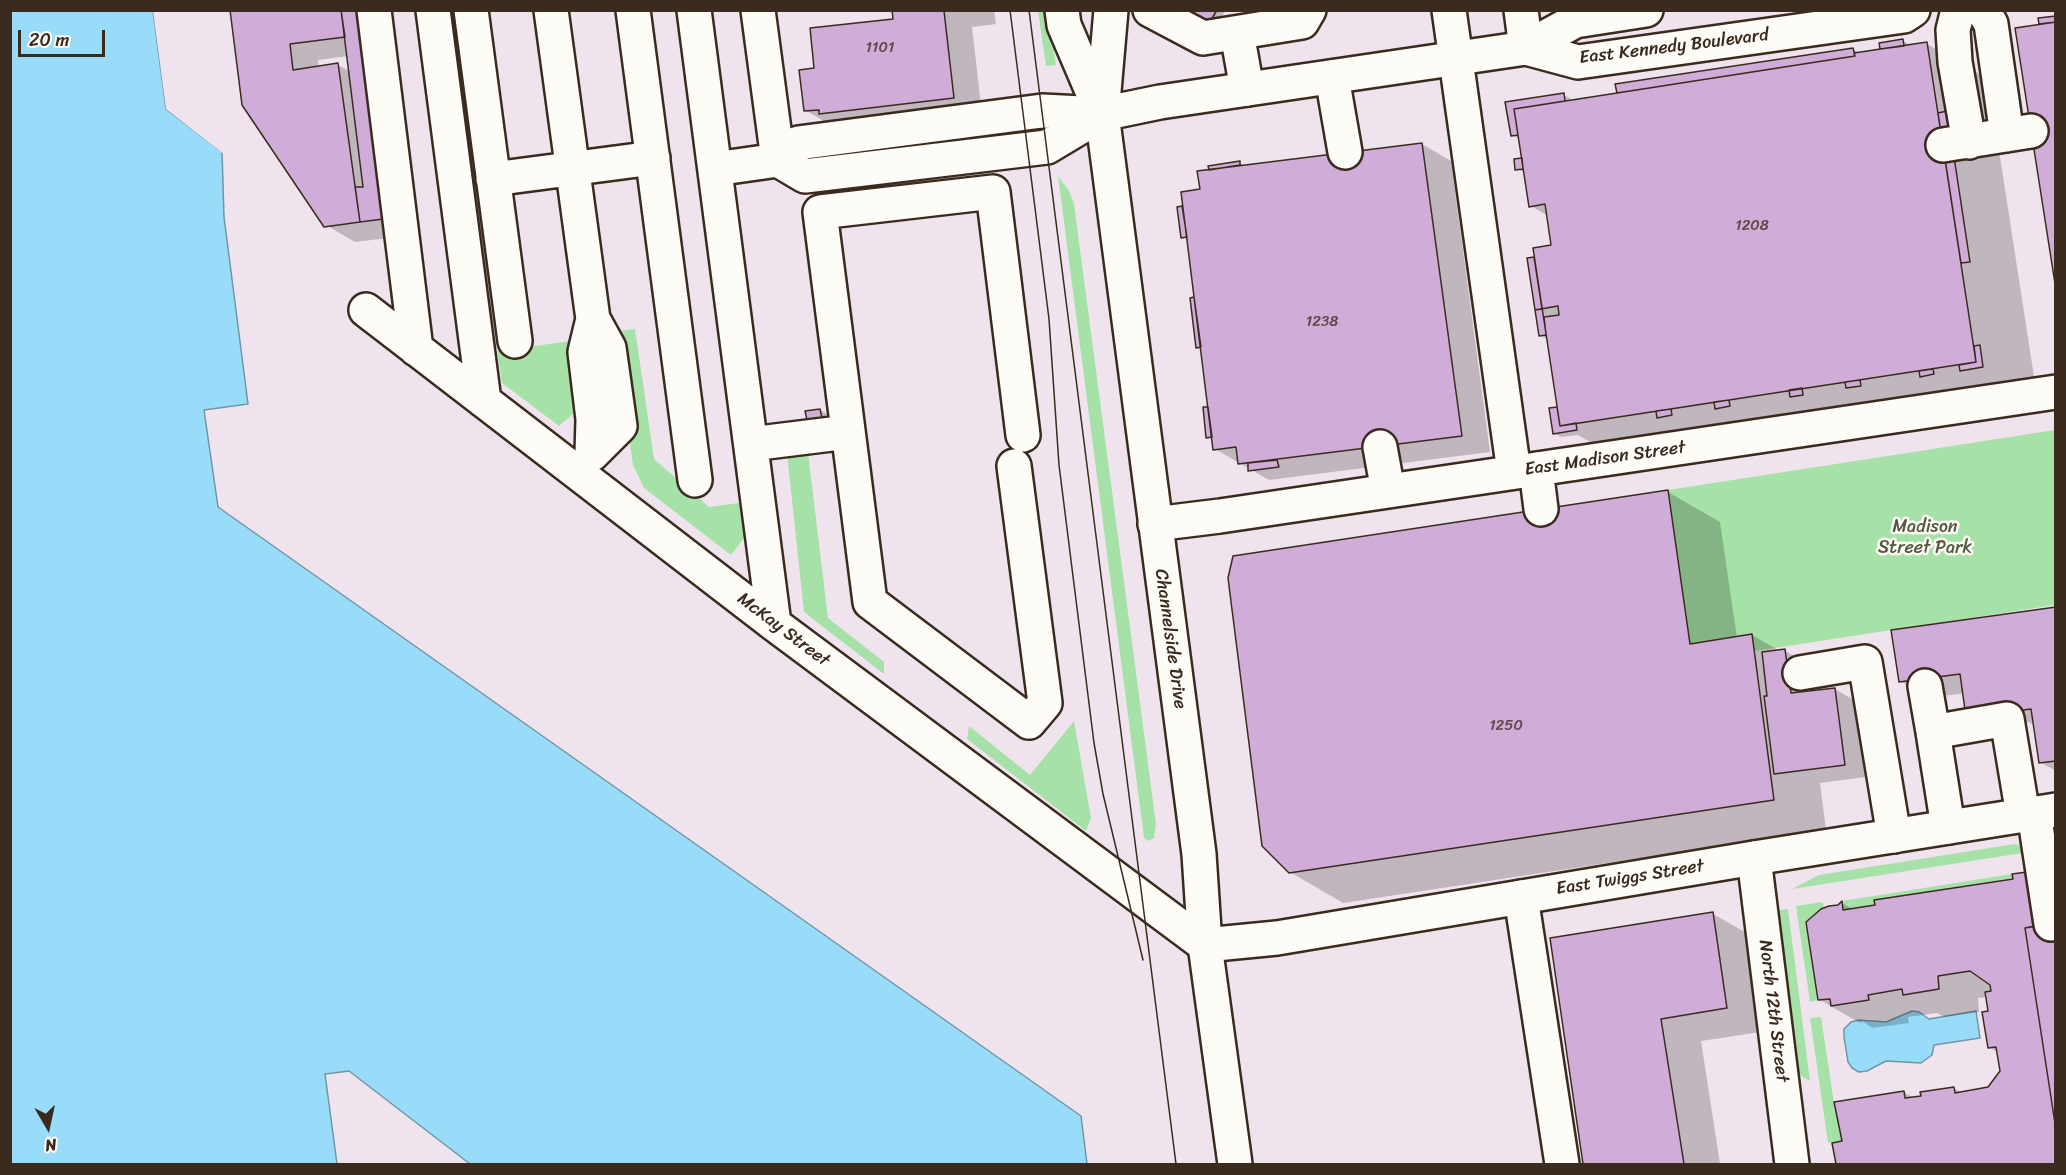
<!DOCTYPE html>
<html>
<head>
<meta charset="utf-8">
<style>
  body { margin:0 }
  #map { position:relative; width:2066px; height:1175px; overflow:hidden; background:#efe4ee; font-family:Sriracha,sans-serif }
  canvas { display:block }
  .frame { position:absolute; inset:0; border:12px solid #3b2a1e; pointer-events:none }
  .north { position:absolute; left:18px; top:1097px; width:60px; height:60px; -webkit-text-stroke:4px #fdfcf7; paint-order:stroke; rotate:171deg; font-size:16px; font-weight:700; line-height:24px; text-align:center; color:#3b2a1e }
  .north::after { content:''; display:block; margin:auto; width:21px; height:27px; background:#3b2a1e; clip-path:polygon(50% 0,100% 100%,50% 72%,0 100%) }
  .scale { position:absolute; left:18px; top:30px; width:87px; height:27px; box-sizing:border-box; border:3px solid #3b2a1e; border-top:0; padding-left:8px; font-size:18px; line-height:21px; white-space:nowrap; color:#3b2a1e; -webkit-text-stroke:4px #fdfcf7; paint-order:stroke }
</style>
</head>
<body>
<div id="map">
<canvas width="2066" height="1175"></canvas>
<div class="frame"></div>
<div class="north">N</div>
<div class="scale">20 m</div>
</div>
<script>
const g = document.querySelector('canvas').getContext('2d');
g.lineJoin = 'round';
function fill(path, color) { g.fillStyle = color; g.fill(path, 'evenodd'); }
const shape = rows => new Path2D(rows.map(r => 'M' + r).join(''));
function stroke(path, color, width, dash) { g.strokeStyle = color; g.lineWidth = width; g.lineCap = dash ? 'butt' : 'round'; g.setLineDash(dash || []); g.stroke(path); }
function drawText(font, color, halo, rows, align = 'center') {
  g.font = font + ' Sriracha,sans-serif'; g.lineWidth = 5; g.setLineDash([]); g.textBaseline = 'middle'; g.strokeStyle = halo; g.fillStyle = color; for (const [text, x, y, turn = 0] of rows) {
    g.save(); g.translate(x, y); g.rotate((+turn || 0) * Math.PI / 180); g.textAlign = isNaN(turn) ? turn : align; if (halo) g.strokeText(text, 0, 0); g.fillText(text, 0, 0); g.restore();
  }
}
fill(shape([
  [1038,11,1048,11,1056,65,1046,66],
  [1007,130,1004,134,802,161,801,154],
  [1058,176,1069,191,1074,204,1156,824,1154,838,1149,841,1144,838],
  [635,329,654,459,709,507,739,503,744,538,731,555,644,488,633,465,614,332],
  [571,341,580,408,559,426,502,383,497,351],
  [2055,430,2055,605,1755,651,1752,634,1690,644,1668,490],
  [808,453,828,618,884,662,884,674,804,612,787,454],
  [1074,721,1091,818,1086,831,967,739,969,726,1030,775],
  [2015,844,2024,847,2029,852,1792,889,1819,875],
  [2012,874,2013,878,1874,900,1875,905,1843,910,1842,901],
  [1822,902,1825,908,1813,915,1806,923,1818,1000,1810,1002,1796,906],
  [1788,909,1810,1081,1799,1075,1779,926,1780,910],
  [1821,1017,1836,1116,1838,1116,1842,1141,1828,1143,1810,1018]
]), '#a6e2a8');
const water = shape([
  [10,11,153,11,166,109,222,152,224,217,248,404,204,410,218,507,1081,1116,1087,1164,470,1164,349,1071,325,1074,337,1164,11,1164,10,11],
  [1912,1011,1919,1012,1929,1019,1976,1011,1980,1038,1934,1045,1932,1055,1921,1063,1886,1061,1867,1071,1859,1072,1852,1068,1848,1062,1844,1037,1844,1029,1851,1022,1859,1020,1886,1022,1912,1011]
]);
fill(water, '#98dcfa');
stroke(water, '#7395a2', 1.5);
fill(shape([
  [156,10,168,108,224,150,225,155,166,109,153,11]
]), '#efe4ee');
fill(shape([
  [232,10,387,10,388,238,355,242,326,225],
  [349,56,351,72,338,65,319,68,318,60],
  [893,10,994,10,996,24,972,27,982,114,834,127,805,110,816,70,894,20],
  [1176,10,1224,10,1225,11,1213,32],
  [1903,41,1910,45,1927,44,1988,79,2037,396,1622,460,1578,435,1561,437,1554,433,1557,409,1559,410,1548,339,1540,336,1529,259,1536,258,1553,246,1548,216,1531,206,1526,173,1517,169,1524,161,1519,139,1512,135,1507,103,1564,95,1571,99,1571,101,1622,94,1853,49,1861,54,1885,50,1881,48],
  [1422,144,1451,161,1490,452,1269,480,1215,449,1214,440,1208,437,1210,409,1202,350,1198,347,1191,299,1196,298,1189,240,1183,237,1182,208,1185,209,1202,191,1199,172,1239,163,1246,166],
  [820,410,827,414,828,421,815,423,808,419],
  [1668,492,1720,522,1737,638,1752,635,1780,651,1785,651,1807,663,1810,692,1835,689,1857,702,1866,777,1820,783,1826,830,1343,903,1290,872],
  [2056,609,2056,771,2040,762,2035,726,2029,722,1996,726,1965,693,1929,698,1900,681],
  [2056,890,2056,1164,1837,1164,1834,1144,1844,1142,1904,1092,1914,1098,1954,1088,1962,1093,1989,1088,2002,1071,1999,1053,1989,1047,1990,1013,1987,997,1978,998,1979,1012,1945,1017,1937,1013,1908,1017,1909,1023,1873,1028,1863,1022,1860,1023,1820,1000,1839,907,1842,903,1854,910],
  [1713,914,1754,937,1767,1031,1701,1041,1720,1164,1585,1164,1551,939]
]), '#0003');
const building = shape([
  [230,10,341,10,345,37,290,44,293,70,338,63,360,222,324,227,242,105,230,10],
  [341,10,361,10,391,218,360,222,355,187,363,187,341,10],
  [892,10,946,10,944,11,954,98,819,114,819,110,804,111,799,70,814,68,810,28,893,19,892,10],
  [1173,10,1217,10,1205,30,1173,10],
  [2056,16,2056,22,2039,24,2038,18,2056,16],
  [2056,22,2056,290,2015,28,2056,22],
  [1903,39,1904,46,1880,49,1879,43,1903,39],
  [1927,42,1976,362,1560,426,1533,248,1551,245,1545,204,1529,207,1514,109,1855,56,1854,53,1927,42],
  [1853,48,1855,56,1617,93,1615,84,1853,48],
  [1564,93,1565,101,1514,109,1518,135,1511,136,1505,102,1564,93],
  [1947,111,1970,262,1961,263,1938,113,1947,111],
  [1422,143,1462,436,1238,464,1236,447,1213,450,1181,192,1200,189,1197,171,1422,143],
  [1522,158,1523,169,1515,170,1514,159,1522,158],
  [1240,161,1240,165,1209,170,1208,166,1240,161],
  [1182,206,1187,237,1181,238,1177,207,1182,206],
  [1534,257,1542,309,1535,310,1527,258,1534,257],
  [1194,297,1201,347,1196,348,1190,298,1194,297],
  [1558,306,1559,315,1544,317,1546,335,1539,336,1535,310,1558,306],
  [1980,345,1983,367,1960,371,1959,365,1976,362,1974,346,1980,345],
  [1933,369,1934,374,1920,377,1919,371,1933,369],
  [1860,380,1861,386,1846,388,1845,382,1860,380],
  [1802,388,1803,395,1790,397,1789,390,1802,388],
  [1729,400,1730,406,1715,409,1714,402,1729,400],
  [1203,407,1208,407,1212,437,1206,438,1203,407],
  [1557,407,1560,426,1576,423,1577,430,1553,434,1549,408,1557,407],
  [820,409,822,418,807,420,805,411,820,409],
  [1671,409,1672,415,1657,418,1656,411,1671,409],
  [1277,460,1279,467,1248,471,1248,463,1277,460],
  [1668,490,1690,644,1752,634,1774,800,1289,873,1262,846,1228,578,1233,556,1668,490],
  [2056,607,2056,761,2039,763,2031,709,2009,712,1965,710,1960,674,1899,682,1891,630,2056,607],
  [1785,649,1791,693,1835,688,1845,765,1774,774,1764,696,1767,696,1762,652,1785,649],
  [2027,872,2035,926,2025,928,2056,1130,2056,1164,1836,1164,1832,1143,1842,1141,1834,1102,1904,1091,1905,1098,1921,1096,1920,1092,1954,1087,1955,1093,1988,1087,2000,1071,1996,1047,1988,1048,1982,1012,1988,1011,1985,992,1991,991,1990,985,1970,971,1938,976,1939,989,1903,995,1902,989,1868,995,1869,1000,1831,1006,1830,999,1818,1000,1806,922,1821,909,1829,906,1838,905,1842,901,1843,910,1875,905,1874,900,2013,879,2012,874,2027,872],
  [1713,912,1727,1008,1661,1019,1684,1164,1583,1164,1550,938,1713,912],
  [2056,923,2056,1130,2025,928,2056,923]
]);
fill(building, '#cfadd8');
stroke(building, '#3b2a1e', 1.5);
const minor = shape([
  [374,10,416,349],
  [433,10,484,401],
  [471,10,515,341],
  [551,10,593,319],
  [633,10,695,480],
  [694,10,774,624],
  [758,10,778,160],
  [1150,10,1203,38,1302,22,1309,10],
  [1449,10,1514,472],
  [1521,10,1526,48],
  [1958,10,1953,30,1955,62,1969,142],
  [1983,10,1991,24,2007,135],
  [1237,33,1247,89],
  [1332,77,1345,152],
  [1943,145,2031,131],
  [778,160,805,176,1047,147,1102,114],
  [715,169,778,160,798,143,1042,111,1102,114],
  [493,179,653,158],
  [366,310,774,624,1205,945],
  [593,319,609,348,620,426,592,454,593,419,585,352,593,319],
  [751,444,848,432],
  [1380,447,1388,491],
  [1014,466,1045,703,1029,722,870,602,820,212,993,192,1023,435],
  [1536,469,1541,509],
  [1155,524,1220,516,2056,392],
  [1800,673,1865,662,1894,836],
  [1925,686,1933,732],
  [2034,813,2051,924],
  [1948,827,1933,732,2007,719,2023,815],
  [1754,858,1792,1164],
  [1521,897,1562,1164]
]);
const major = shape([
  [1062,10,1064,25,1099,107],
  [1111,10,1102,114,1199,854,1205,945,1235,1164],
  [1526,48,1578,62,1904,16,1913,10],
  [1102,114,1160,102,1526,48,1575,21,1646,10],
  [1205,945,1277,938,1754,858,2056,810]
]);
stroke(minor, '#3b2a1e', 38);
stroke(major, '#3b2a1e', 38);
stroke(minor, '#fdfcf7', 33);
stroke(major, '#fdfcf7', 33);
stroke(shape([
  [1010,10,1049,319,1059,465,1094,743,1103,794,1143,960],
  [1029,10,1176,1164]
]), '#3b2a1e', 1.5);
drawText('15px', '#604b4c', null, [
  ["1101",880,48],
  ["1208",1752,226],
  ["1238",1322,322],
  ["1250",1506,726]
]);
drawText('18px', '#3b2a1e', '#fdfcf7', [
  ["East Kennedy Boulevard",1674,47,-7],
  ["East Madison Street",1605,459,-8],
  ["McKay Street",783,630,37],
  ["Channelside Drive",1170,639,82],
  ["East Twiggs Street",1630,878,-9],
  ["North 12th Street",1773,1011,83]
]);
drawText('18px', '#565840', '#fdfcf7', [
  ["Madison",1925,527],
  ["Street Park",1925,548]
]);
</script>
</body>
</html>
